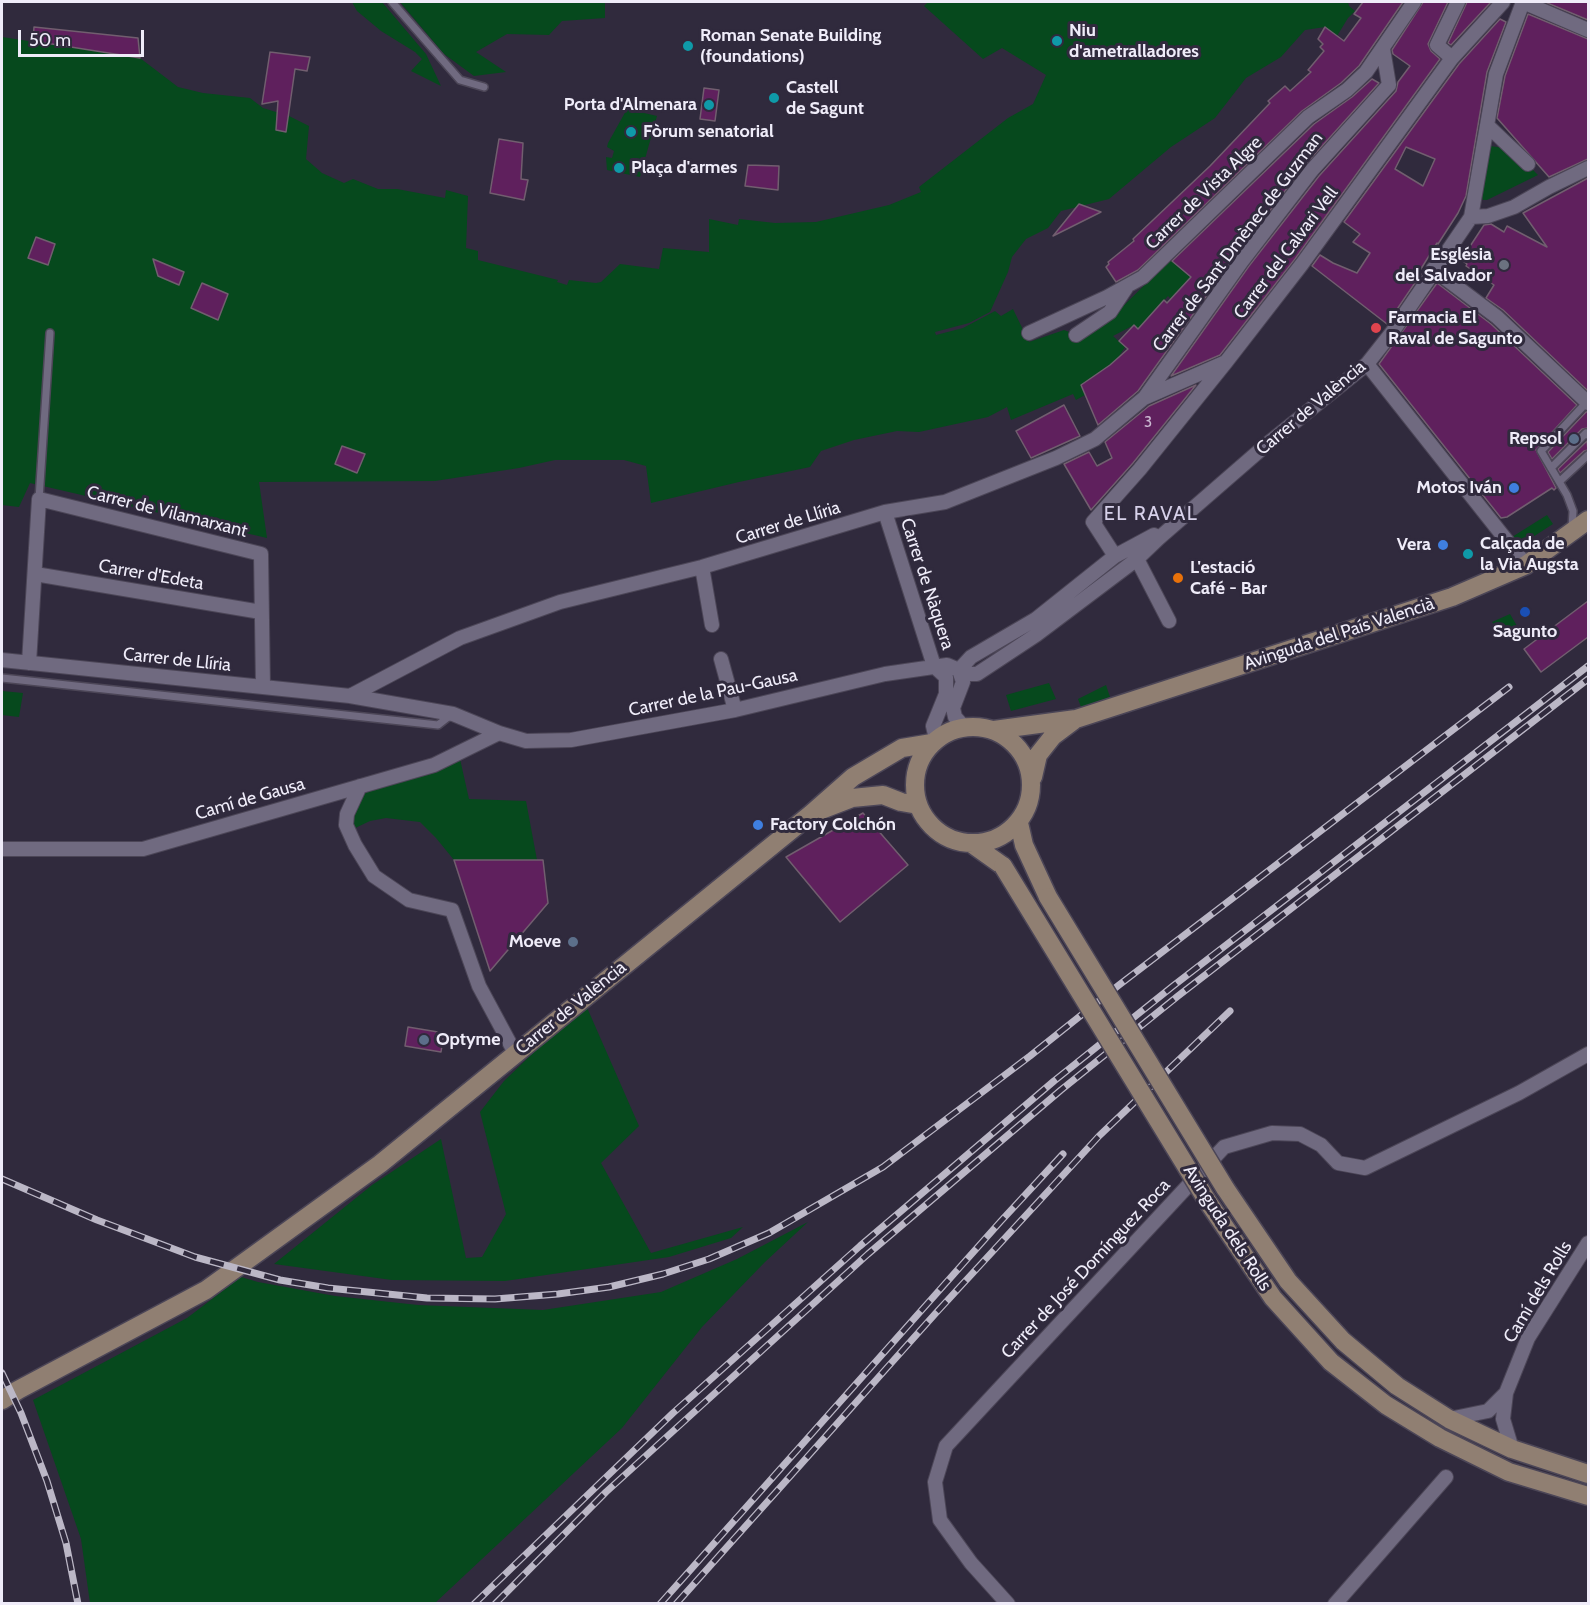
<!DOCTYPE html>
<html>
<head>
<meta charset="utf-8">
<style>
  body { margin:0 }
  #map { position:relative; width:1590px; height:1605px; overflow:hidden; background:#302a3d; font-family:Cabin,sans-serif }
  canvas { display:block }
  .frame { position:absolute; inset:0; border:3px solid #efecf9; pointer-events:none }
  .scale { position:absolute; left:18px; top:30px; width:126px; height:27px; box-sizing:border-box; border:3px solid #efecf9; border-top:0; padding-left:8px; font-size:18px; line-height:21px; white-space:nowrap; color:#efecf9; -webkit-text-stroke:4px #302a3d; paint-order:stroke }
</style>
</head>
<body>
<div id="map">
<canvas width="1590" height="1605"></canvas>
<div class="frame"></div>
<div class="scale">50 m</div>
</div>
<script>
const g = document.querySelector('canvas').getContext('2d');
g.lineJoin = 'round';
function fill(path, color) { g.fillStyle = color; g.fill(path, 'evenodd'); }
const shape = rows => new Path2D(rows.map(r => 'M' + r).join(''));
function stroke(path, color, width, dash) { g.strokeStyle = color; g.lineWidth = width; g.lineCap = dash ? 'butt' : 'round'; g.setLineDash(dash || []); g.stroke(path); }
function drawText(font, color, halo, rows, align = 'center') {
  g.font = font + ' Cabin,sans-serif'; g.lineWidth = 6; g.setLineDash([]); g.textBaseline = 'middle'; g.strokeStyle = halo; g.fillStyle = color; for (const [text, x, y, turn = 0] of rows) {
    g.save(); g.translate(x, y); g.rotate((+turn || 0) * Math.PI / 180); g.textAlign = isNaN(turn) ? turn : align; if (halo) g.strokeText(text, 0, 0); g.fillText(text, 0, 0); g.restore();
  }
}
fill(shape([
  [352,2,382,2,426,54,441,86,411,71,422,59,415,52,381,31,357,11],
  [400,2,605,2,605,18,562,21,549,35,507,34,476,52,506,72,474,76,444,54],
  [928,2,1348,2,1349,6,1355,11,1348,18,1337,36,1325,27,1305,30,1281,57,1246,78,1215,118,1171,147,1109,199,1061,211,1048,228,1026,239,1012,257,1008,272,990,312,969,323,935,332,936,335,963,328,995,311,1001,316,1013,309,1029,342,1064,330,1080,336,1110,319,1170,260,1190,277,1171,299,1168,296,1138,330,1134,325,1113,336,1125,347,1118,358,1110,365,1081,385,1085,395,1076,400,1073,394,1011,420,1007,407,988,417,919,432,897,431,854,440,821,451,810,467,739,482,651,503,646,466,624,460,555,460,519,468,435,481,259,482,267,538,30,483,19,507,2,505,2,37,140,58,178,87,203,93,250,98,263,108,289,116,309,126,306,159,322,173,344,183,353,179,378,189,397,189,445,198,446,190,468,196,466,248,478,251,478,260,558,280,557,282,567,285,569,280,596,283,601,282,620,264,659,269,663,248,709,252,709,219,738,225,739,219,775,223,816,222,889,205,921,192,919,187,1008,118,1033,104,1046,75,1002,48,983,59,924,6],
  [627,109,657,116,640,177,607,170,606,157,612,158,614,151,607,147,608,143],
  [1490,146,1512,149,1538,175,1487,200,1483,200,1480,193],
  [1547,515,1553,524,1522,544,1526,548,1521,548,1512,537],
  [1510,614,1517,626,1504,636,1492,622],
  [1049,683,1056,699,1011,711,1006,695],
  [1106,685,1110,697,1081,707,1078,699],
  [2,691,23,693,19,717,2,715],
  [460,759,469,799,526,801,537,860,454,860,436,838,420,822,386,818,370,821,349,831,360,786],
  [585,1003,639,1126,601,1163,651,1253,743,1227,731,1238,669,1257,505,1281,392,1280,274,1264,372,1185,441,1139,466,1258,482,1257,506,1214,480,1112,504,1081],
  [808,1222,765,1262,702,1327,622,1428,435,1603,90,1603,81,1539,33,1400,187,1318,241,1277,258,1282,335,1296,418,1305,543,1310,661,1292,737,1259]
]), '#06491d');
const building = shape([
  [1363,2,1403,2,1359,66,1341,83,1302,111,1138,270,1116,282,1106,267,1109,264,1108,262,1134,241,1133,239,1210,166,1270,103,1268,101,1285,86,1290,91,1311,72,1308,70,1324,51,1320,47,1323,44,1318,39,1325,27,1344,41,1361,18,1354,14,1363,2],
  [1423,2,1448,2,1428,44,1431,51,1440,59,1295,259,1220,355,1171,376,1249,266,1319,176,1396,91,1398,82,1410,66,1393,54,1392,50,1423,2],
  [1467,2,1491,2,1451,45,1448,43,1467,2],
  [1545,2,1588,2,1588,20,1545,2],
  [1528,14,1588,39,1588,159,1549,177,1497,118,1505,76,1528,14],
  [1500,19,1506,22,1487,72,1466,196,1458,213,1438,244,1437,243,1419,272,1421,274,1387,324,1312,266,1320,255,1333,263,1357,273,1370,253,1353,242,1360,234,1344,222,1459,64,1500,19],
  [1406,147,1435,159,1423,186,1395,169,1406,147],
  [34,27,138,38,140,58,33,41,34,27],
  [270,52,310,57,307,71,295,69,286,132,276,130,278,101,262,104,270,52],
  [1372,79,1379,83,1305,165,1235,256,1138,391,1098,425,1081,385,1110,365,1128,349,1119,341,1134,325,1138,329,1164,300,1167,303,1191,277,1172,261,1314,124,1352,97,1372,79],
  [704,88,719,90,715,121,700,119,704,88],
  [499,139,523,143,521,179,528,180,524,200,490,193,499,139],
  [748,165,779,166,778,190,745,186,748,165],
  [1588,178,1588,391,1503,310,1486,298,1494,285,1466,266,1467,264,1461,260,1484,225,1491,224,1504,232,1507,226,1547,247,1523,213,1588,178],
  [1079,204,1101,212,1053,236,1079,204],
  [36,237,55,244,48,265,28,258,36,237],
  [153,259,184,272,179,285,158,276,153,259],
  [202,283,228,294,218,320,191,308,202,283],
  [1437,283,1491,324,1577,405,1536,450,1556,488,1554,490,1552,488,1507,517,1501,518,1379,364,1437,283],
  [1196,385,1133,463,1091,510,1064,464,1089,452,1097,466,1112,458,1105,442,1149,406,1196,385],
  [1064,405,1080,436,1031,458,1016,431,1064,405],
  [1586,412,1588,412,1588,428,1582,429,1552,459,1548,452,1586,412],
  [1587,441,1588,450,1584,451,1560,473,1558,469,1587,441],
  [342,446,365,454,357,473,335,464,342,446],
  [1588,601,1588,637,1541,672,1524,649,1588,601],
  [863,813,908,865,840,922,786,857,863,813],
  [454,860,543,860,548,903,490,971,454,860],
  [408,1027,444,1033,441,1052,405,1046,408,1027]
]);
fill(building, '#5f205d');
stroke(building, '#715e6f', 1.5);
const lane = shape([
  [392,2,460,80,484,87],
  [1551,468,1586,433,1588,435],
  [1560,481,1588,455],
  [39,499,50,333],
  [1572,528,1573,511,1567,495,1541,451,1587,402],
  [2,678,438,725,452,714]
]);
const street = shape([
  [1523,2,1588,30],
  [1452,58,1437,45,1458,2],
  [1488,126,1528,164],
  [1471,217,1488,216,1514,207,1549,187,1588,168],
  [1433,269,1497,317,1588,403],
  [1029,333,1107,297,1143,277,1308,117,1347,90,1366,72,1414,2],
  [1076,335,1110,312,1126,288],
  [1367,364,1526,565],
  [1145,397,1242,261,1312,170,1389,85,1383,49],
  [885,512,934,666,946,677,946,694,933,726,936,739],
  [1159,538,1154,535,1115,556,1036,619,971,657,959,670,971,674,977,674,1036,635,1137,559,1159,538,1266,445,1367,364,1393,331,1471,217,1496,74,1523,2],
  [1115,556,1093,522,1140,469,1226,362,1302,264,1452,58,1503,2],
  [1137,559,1169,621],
  [702,567,712,625],
  [35,574,261,612],
  [721,659,735,710],
  [2,660,350,696,453,714,499,733,526,741,571,740,735,710,885,674,947,665,959,670,963,682,953,708,955,717,964,727],
  [29,663,39,499,261,554,263,687],
  [350,696,460,638,560,602,702,567,885,512,945,502,1056,458,1095,439,1144,398,1226,362],
  [360,786,347,814,346,825,355,845,374,876,409,900,452,910,479,986,515,1053],
  [2,849,143,849,434,765,499,733],
  [1449,1419,1488,1411,1506,1393],
  [1512,1449,1503,1419,1506,1393,1528,1338,1588,1243],
  [1008,1604,971,1563,940,1520,935,1482,946,1446,1224,1147,1272,1133,1300,1134,1321,1145,1338,1163,1365,1168,1519,1093,1588,1054],
  [1335,1604,1446,1477]
]);
const secondary = shape([
  '915 785a58 58 0 1 1 116 0a58 58 0 1 1-116 0Z',
  [994,730,1076,719,1452,597,1526,565,1588,520],
  [1033,777,1038,755,1053,736,1073,721],
  [821,810,852,798,883,795,901,802,918,805],
  [1019,823,1024,845,1048,897],
  [972,844,1003,866],
  [1225,1188,1288,1281,1343,1341,1397,1386,1449,1419,1512,1449,1588,1474],
  [1208,1202,1273,1298,1331,1362,1386,1405,1440,1438,1509,1472,1588,1496],
  [2,1400,18,1390,206,1290,380,1164,811,814,853,777,902,748,932,743]
]);
stroke(lane, '#4c4657', 10);
stroke(street, '#4c4657', 16);
stroke(secondary, '#4c4657', 21);
stroke(lane, '#706a80', 7);
stroke(street, '#706a80', 14);
stroke(secondary, '#907f72', 18);
const rail = shape([
  [2,1179,97,1220,195,1257,280,1280,328,1288,427,1298,495,1299,558,1294,609,1287,663,1274,709,1259,769,1233,883,1167,1030,1056,1119,985,1509,687],
  [2,1373,21,1413,47,1481,66,1543,78,1604],
  [474,1604,673,1413,860,1246,1054,1081,1173,986,1588,666],
  [495,1604,606,1492,682,1423,868,1254,1061,1090,1178,996,1588,679],
  [660,1604,1001,1221,1063,1154],
  [676,1604,935,1314,1099,1136,1230,1011]
]);
stroke(rail, '#bbb7c6', 7);
stroke(rail, '#302a3d', 4.5, [14]);
const secondaryBridge = shape([
  [1003,866,1208,1202],
  [1048,897,1225,1188]
]);
stroke(secondaryBridge, '#4c4657', 21, []);
stroke(secondaryBridge, '#907f72', 18);
for (const [x, y, r, color] of [
  [1057,41,6,"#0f9aa8"],
  [688,46,6,"#0f9aa8"],
  [774,98,6,"#0f9aa8"],
  [709,105,6,"#0f9aa8"],
  [631,132,6,"#0f9aa8"],
  [619,168,6,"#0f9aa8"],
  [1504,265,6,"#6b7280"],
  [1376,328,6,"#e0444e"],
  [1574,439,6,"#5c6f8a"],
  [1514,488,6,"#3f7fe0"],
  [1443,545,6,"#3f7fe0"],
  [1468,554,6,"#0f9aa8"],
  [1178,578,6,"#e8710a"],
  [1525,612,6,"#1a4fb4"],
  [758,825,6,"#3f7fe0"],
  [573,942,6,"#5c6f8a"],
  [424,1040,6,"#5c6f8a"]
]) { const dot = new Path2D(); dot.arc(x, y, r, 0, 2 * Math.PI); g.fillStyle = color; g.fill(dot); stroke(dot, '#302a3d', 2); }
drawText('15px', '#cbb9d2', null, [
  ["3",1148,423]
]);
drawText('bold 18px', '#efecf9', '#302a3d', [
  ["Niu",1069,31],
  ["d'ametralladores",1069,52],
  ["Roman Senate Building",700,36],
  ["(foundations)",700,57],
  ["Castell",786,88],
  ["de Sagunt",786,109],
  ["Porta d'Almenara",697,105,"right"],
  ["Fòrum senatorial",643,132],
  ["Plaça d'armes",631,168],
  ["Església",1492,255,"right"],
  ["del Salvador",1492,276,"right"],
  ["Farmacia El",1388,318],
  ["Raval de Sagunto",1388,339],
  ["Repsol",1562,439,"right"],
  ["Motos Iván",1502,488,"right"],
  ["Calçada de",1480,544],
  ["la Via Augsta",1480,565],
  ["Vera",1431,545,"right"],
  ["L'estació",1190,568],
  ["Café - Bar",1190,589],
  ["Sagunto",1525,632,"center"],
  ["Factory Colchón",770,825],
  ["Moeve",561,942,"right"],
  ["Optyme",436,1040]
], 'left');
drawText('18px', '#efecf9', '#302a3d', [
  ["Carrer de Vista Algre",1204,193,-44],
  ["Carrer de Sant Dmènec de Guzman",1238,242,-53],
  ["Carrer del Calvari Vell",1286,253,-53],
  ["Carrer de València",1311,408,-40],
  ["Carrer de Vilamarxant",167,512,14],
  ["Carrer de Llíria",788,523,-17],
  ["Carrer d'Edeta",151,575,10],
  ["Carrer de Nàquera",927,584,72],
  ["Avinguda del País Valencià",1339,634,-18],
  ["Carrer de Llíria",177,660,6],
  ["Carrer de la Pau-Gausa",713,693,-12],
  ["Camí de Gausa",250,799,-16],
  ["Carrer de València",571,1008,-39],
  ["Avinguda dels Rolls",1227,1228,57],
  ["Carrer de José Domínguez Roca",1086,1269,-47],
  ["Camí dels Rolls",1538,1292,-59]
]);
g.letterSpacing = '1.5px';
drawText('20px', '#d7d1ea', '#302a3d', [
  ["EL RAVAL",1151,514]
]);
g.letterSpacing = '0px';
</script>
</body>
</html>
